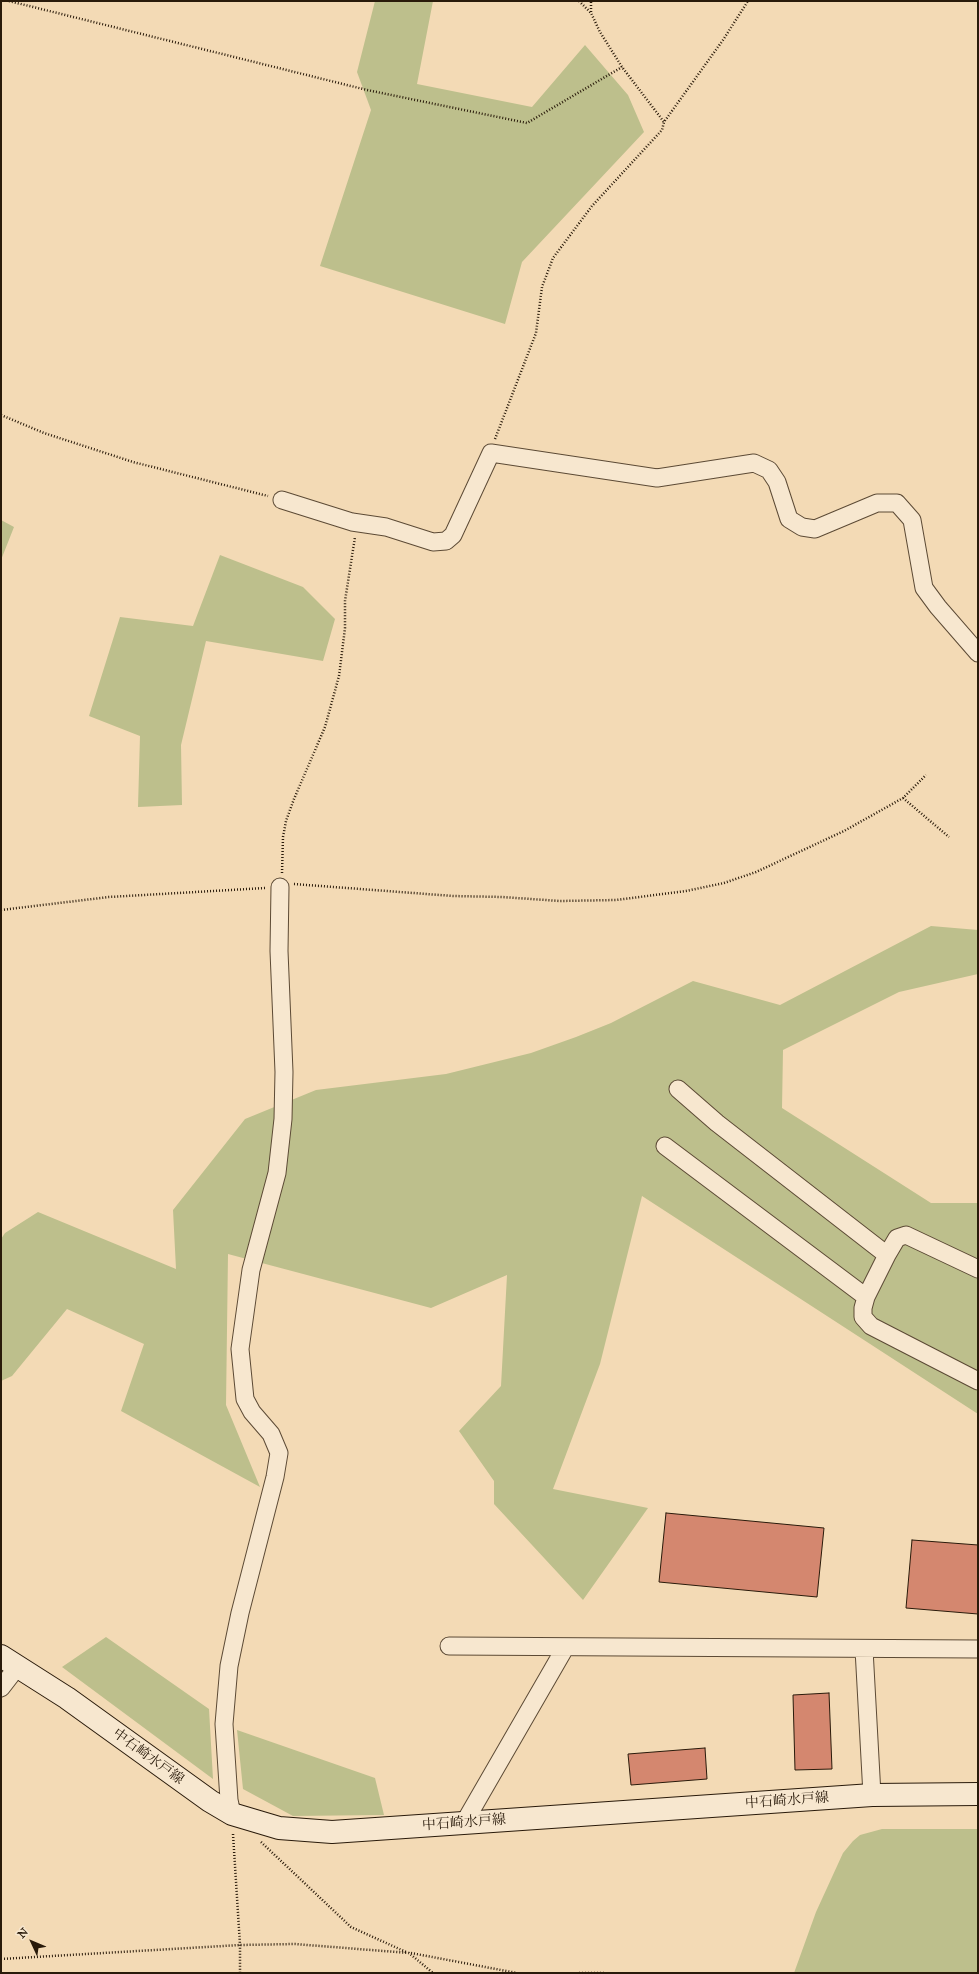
<!DOCTYPE html>
<html>
<head>
<meta charset="utf-8">
<style>
  body { margin:0 }
  #map { position:relative; width:979px; height:1974px; overflow:hidden; background:#f3dab5; font-family:"IM FELL Great Primer",serif }
  canvas { display:block }
  .frame { position:absolute; inset:0; border:2px solid #291a0a; pointer-events:none }
  .north { position:absolute; left:12px; top:1922px; width:40px; height:40px; -webkit-text-stroke:3px #f7e7cf; paint-order:stroke; rotate:314deg; font-size:11px; font-weight:700; line-height:16px; text-align:center; color:#291a0a }
  .north::after { content:''; display:block; margin:auto; width:14px; height:18px; background:#291a0a; clip-path:polygon(50% 0,100% 100%,50% 72%,0 100%) }
</style>
</head>
<body>
<div id="map">
<canvas width="979" height="1974"></canvas>
<div class="frame"></div>
<div class="north">N</div>
</div>
<script>
const g = document.querySelector('canvas').getContext('2d');
g.lineJoin = 'round';
function fill(path, color) { g.fillStyle = color; g.fill(path, 'evenodd'); }
const shape = rows => new Path2D(rows.map(r => 'M' + r).join(''));
function stroke(path, color, width, dash) { g.strokeStyle = color; g.lineWidth = width; g.lineCap = dash ? 'butt' : 'round'; g.setLineDash(dash || []); g.stroke(path); }
function drawText(font, color, halo, rows, align = 'center') {
  g.font = font + ' "IM FELL Great Primer","Noto Serif JP",serif'; g.lineWidth = 3; g.setLineDash([]); g.textBaseline = 'middle'; g.strokeStyle = halo; g.fillStyle = color; for (const [text, x, y, turn = 0] of rows) {
    g.save(); g.translate(x, y); g.rotate((+turn || 0) * Math.PI / 180); g.textAlign = isNaN(turn) ? turn : align; if (halo) g.strokeText(text, 0, 0); g.fillText(text, 0, 0); g.restore();
  }
}
fill(shape([
  [375,1,433,1,417,84,532,107,585,45,628,95,644,132,522,262,505,324,320,266,371,110,357,72],
  [1,520,14,527,1,560],
  [220,555,303,587,335,619,323,661,206,641,181,745,182,805,138,807,140,736,89,716,120,617,193,626],
  [931,926,978,930,978,974,899,992,783,1050,782,1108,931,1203,978,1203,978,1414,642,1196,600,1364,553,1489,648,1508,583,1600,494,1504,494,1481,459,1431,501,1386,507,1275,431,1308,228,1254,226,1405,260,1487,121,1411,144,1344,67,1309,12,1376,1,1381,1,1239,5,1233,38,1212,176,1269,173,1210,245,1119,316,1090,446,1074,531,1053,576,1037,611,1023,693,981,780,1005],
  [106,1637,209,1709,213,1779,62,1667],
  [237,1730,375,1778,384,1815,293,1816,243,1789],
  [882,1829,978,1829,978,1973,794,1973,816,1912,843,1853,853,1841,860,1835]
]), '#bdbf8c');
const building = shape([
  [666,1513,824,1528,817,1597,659,1582,666,1513],
  [912,1540,978,1545,978,1614,906,1608,912,1540],
  [829,1693,832,1769,795,1770,793,1695,829,1693],
  [705,1748,707,1779,631,1785,628,1754,705,1748]
]);
fill(building, '#d4876f');
stroke(building, '#291a0a', 1);
const minor = shape([
  [282,500,352,522,386,527,433,542,446,541,453,535,491,453,657,478,754,463,769,470,777,482,789,519,802,527,815,529,877,503,897,503,912,520,924,588,938,607,978,653],
  [678,1089,717,1123,887,1255],
  [665,1146,866,1297],
  [978,1269,906,1235,897,1238,887,1255,866,1297,863,1308,863,1317,871,1326,978,1381],
  [449,1646,978,1649],
  [864,1649,872,1795],
  [1,1688,18,1666],
  [232,1814,229,1800,224,1724,229,1666,240,1613,275,1477,279,1453,271,1434,252,1412,245,1399,240,1349,251,1270,277,1173,283,1119,284,1072,279,951,280,887],
  [464,1823,565,1648]
]);
const secondary = shape([
  [1,1656,67,1698,210,1801,232,1814,279,1828,332,1832,872,1795,978,1794]
]);
stroke(minor, '#5c4a35', 19);
stroke(secondary, '#291a0a', 24);
stroke(shape([
  [9,1,367,90,527,123,622,67],
  [579,1,591,13,600,32,622,67,664,122],
  [591,12,591,1],
  [1,415,44,433,133,462,268,496],
  [495,439,536,333,542,287,553,258,592,206,662,130,664,122,723,40,748,1],
  [903,798,949,837],
  [282,873,283,837,286,821,294,799,325,727,339,676,345,628,345,601,355,537],
  [294,884,453,896,502,897,560,901,616,900,686,891,724,883,756,872,844,831,903,798,926,775],
  [1,910,109,897,265,888],
  [233,1834,240,1945,240,1973],
  [261,1842,351,1927,406,1952],
  [411,1953,517,1973],
  [1,1959,240,1945,295,1944,409,1953,433,1973],
  [579,1973,604,1973]
]), '#291a0a', 2.5, [1, 2]);
stroke(minor, '#f7e7cf', 17);
stroke(secondary, '#f7e7cf', 22);
drawText('14px', '#291a0a', '#f7e7cf', [
  ["中石崎水戸線",148,1757,36],
  ["中石崎水戸線",787,1801,-4],
  ["中石崎水戸線",464,1823,-4]
]);
</script>
</body>
</html>
